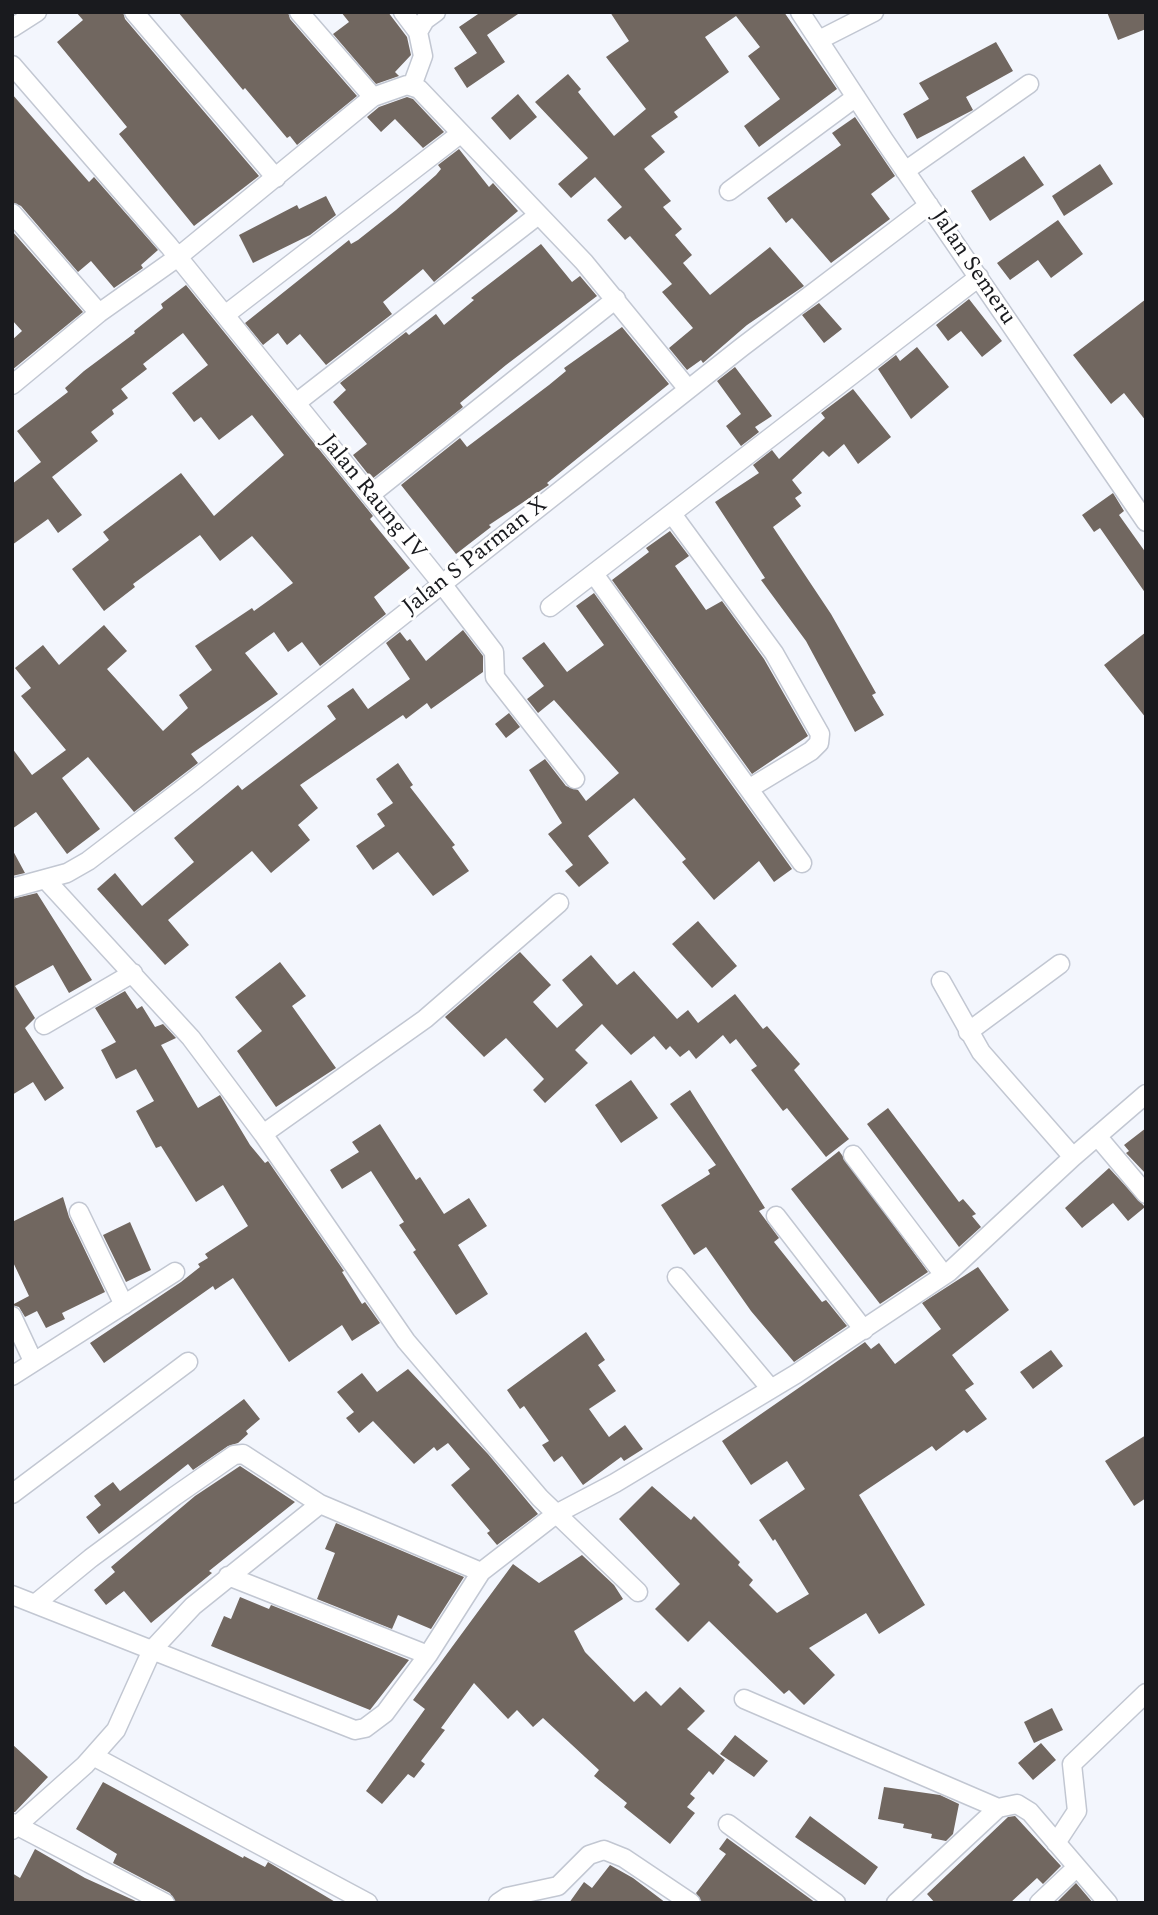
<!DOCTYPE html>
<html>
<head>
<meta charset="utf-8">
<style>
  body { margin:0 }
  #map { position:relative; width:1158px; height:1915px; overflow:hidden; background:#f3f6fd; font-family:Spectral,serif }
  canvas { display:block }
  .frame { position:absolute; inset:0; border:14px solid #191a1e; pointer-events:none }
</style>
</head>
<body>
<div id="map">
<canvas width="1158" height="1915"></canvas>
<div class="frame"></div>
</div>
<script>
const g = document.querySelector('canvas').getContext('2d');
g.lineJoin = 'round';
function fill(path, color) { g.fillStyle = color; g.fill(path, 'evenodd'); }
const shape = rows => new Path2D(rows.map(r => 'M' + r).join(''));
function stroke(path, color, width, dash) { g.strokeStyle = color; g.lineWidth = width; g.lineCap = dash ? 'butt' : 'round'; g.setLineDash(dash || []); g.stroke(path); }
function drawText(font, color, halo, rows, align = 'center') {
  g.font = font + ' Spectral,serif'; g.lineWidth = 6; g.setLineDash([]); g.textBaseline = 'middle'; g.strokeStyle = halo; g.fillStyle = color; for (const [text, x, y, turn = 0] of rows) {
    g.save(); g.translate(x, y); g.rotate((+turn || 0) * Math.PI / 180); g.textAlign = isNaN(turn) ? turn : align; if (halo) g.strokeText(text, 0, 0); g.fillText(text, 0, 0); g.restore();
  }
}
fill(shape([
  [76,12,123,12,125,19,259,176,194,226,119,134,127,127,57,42,83,20],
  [178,12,288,12,290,19,357,96,297,145,290,136,287,138,245,88,243,90],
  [341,12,388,12,407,37,411,55,395,72,399,76,376,84,333,34,349,22],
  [481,12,521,12,487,35,505,62,467,88,454,68,477,53,459,27],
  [610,12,784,12,837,89,759,147,744,126,780,99,748,56,760,47,736,16,705,37,729,72,674,112,678,117,651,136,665,152,644,169,671,201,663,207,682,229,675,235,692,255,683,263,710,295,770,247,804,286,747,325,703,363,701,360,687,370,669,348,693,328,662,292,672,284,630,236,625,240,607,220,622,207,595,177,571,198,558,184,588,158,535,102,568,74,581,89,578,92,614,136,646,109,606,57,629,41],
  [1107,12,1146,12,1146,29,1118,40],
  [996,42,1013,71,966,97,973,110,917,139,903,114,929,99,919,83],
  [12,94,89,182,94,177,158,250,141,265,143,268,114,288,91,261,78,272,21,206,12,202],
  [518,94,537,117,510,140,491,118],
  [407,97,413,99,444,132,423,148,395,119,381,132,367,117,379,107],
  [855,117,895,176,871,194,890,219,831,263,792,218,786,223,767,198,841,145,832,133],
  [459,149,489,187,493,183,518,211,434,282,423,269,383,302,392,314,326,365,300,334,287,345,278,333,263,345,245,323,349,240,351,244,358,240,396,210,436,175,441,169,438,165],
  [1024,156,1044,185,990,221,971,191],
  [1100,164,1113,184,1064,216,1052,196],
  [326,196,336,215,310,235,253,263,239,235,297,205,299,209],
  [1058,220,1083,254,1051,278,1038,260,1010,280,997,263],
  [12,231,83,312,12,370,12,340,22,331,12,320],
  [541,244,572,282,580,276,597,296,506,365,460,403,463,407,372,479,353,455,367,444,333,402,346,390,340,383,406,332,409,335,436,314,444,325,474,300,471,298],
  [186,285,373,516,370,519,410,568,374,597,386,614,320,666,302,642,288,652,274,632,245,653,278,694,191,754,198,763,134,812,88,757,62,778,100,829,67,854,36,812,12,829,12,748,32,775,66,750,21,696,31,688,15,668,43,645,59,665,104,625,127,651,107,669,163,731,188,708,179,695,212,670,195,646,252,608,254,611,293,583,252,536,220,561,200,535,133,584,135,587,104,611,72,569,109,540,103,532,181,473,214,516,284,455,252,415,219,440,201,417,194,422,172,393,208,365,183,333,143,364,147,369,121,389,128,398,112,410,114,414,91,432,98,441,52,477,82,515,58,533,48,519,12,545,12,484,41,462,17,431,68,392,65,388,84,371,135,333,134,331,163,308,161,304],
  [969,299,1002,341,982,357,961,331,948,341,936,325],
  [1146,299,1146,421,1124,393,1111,404,1073,355],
  [819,303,842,329,824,343,802,315],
  [622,327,669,384,547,483,549,485,489,525,491,527,456,554,401,485,460,438,467,447,549,385,566,371,564,368],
  [917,347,949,387,911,419,878,369,896,355,900,361],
  [735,367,772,416,755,427,759,432,741,446,726,426,741,414,717,381],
  [853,389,891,437,858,464,844,444,829,457,823,451,792,480,802,493,795,498,801,506,773,527,831,614,876,693,872,695,884,715,855,732,806,641,761,580,765,578,715,502,759,473,753,465,772,450,779,459,825,418,821,413],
  [1113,493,1124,511,1119,515,1146,553,1146,594,1100,528,1094,532,1082,515],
  [670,531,689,556,675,566,706,610,722,601,764,659,808,736,752,774,612,580,649,552,646,548],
  [594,593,792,869,774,882,759,861,714,900,682,862,686,859,634,798,588,836,609,863,579,887,565,871,573,865,548,834,562,823,529,770,545,759,566,786,578,790,586,801,619,773,554,700,538,713,527,699,544,686,522,658,544,642,567,672,604,645,576,606],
  [463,630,483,656,483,672,431,709,427,703,406,719,403,715,300,785,318,808,298,825,310,840,271,873,252,851,168,920,189,945,165,965,97,889,115,873,142,906,194,862,174,838,238,785,242,790,336,719,327,706,353,688,368,709,410,679,386,643,400,632,407,641,410,639,426,661],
  [1146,632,1146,718,1104,665],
  [509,713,520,727,506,738,495,724],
  [398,763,413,785,410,787,455,845,452,847,469,871,433,896,398,852,373,870,356,846,385,826,377,814,393,803,376,779],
  [12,849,25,873,12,876],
  [37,893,92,980,69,993,53,965,15,986,35,1018,25,1028,64,1088,45,1101,33,1082,12,1095,12,899],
  [698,921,737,966,712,988,672,944],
  [520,952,551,985,533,1002,557,1028,583,1005,562,980,591,955,617,985,634,971,677,1019,688,1010,698,1023,735,994,763,1029,767,1026,800,1064,794,1070,849,1139,826,1157,787,1108,783,1111,751,1070,757,1066,736,1039,730,1044,723,1035,696,1059,689,1050,680,1057,670,1046,666,1050,654,1036,631,1055,602,1024,575,1050,588,1063,545,1103,533,1090,544,1079,506,1038,484,1057,445,1017],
  [280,962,306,996,292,1006,336,1068,276,1107,237,1051,262,1031,235,997],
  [125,991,137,1009,142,1006,155,1027,163,1024,176,1038,161,1045,198,1108,220,1095,250,1145,265,1163,268,1161,344,1271,342,1272,362,1304,365,1302,380,1323,352,1341,342,1325,289,1362,233,1278,215,1290,213,1286,104,1363,90,1343,181,1282,200,1267,198,1264,208,1258,205,1254,248,1226,223,1185,196,1202,161,1146,156,1148,136,1111,154,1101,136,1069,116,1079,101,1050,116,1042,95,1008],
  [631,1080,658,1118,621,1143,595,1105],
  [690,1090,765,1208,759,1211,779,1238,774,1242,822,1302,826,1300,847,1326,794,1362,751,1311,706,1247,694,1255,661,1205,710,1174,708,1170,716,1165,670,1104],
  [888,1108,959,1202,963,1199,976,1214,972,1216,981,1227,959,1247,867,1124],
  [380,1124,416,1180,420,1177,444,1214,469,1198,487,1226,458,1245,488,1294,456,1315,413,1252,416,1250,399,1225,404,1222,371,1171,342,1189,330,1170,359,1152,352,1142],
  [1146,1128,1146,1174,1126,1153,1129,1151,1124,1145],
  [839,1151,928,1272,880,1304,791,1189],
  [1109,1168,1145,1207,1128,1221,1113,1203,1082,1228,1065,1208],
  [63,1197,69,1217,105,1292,62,1313,65,1319,46,1328,37,1311,25,1317,19,1307,12,1305,29,1296,12,1260,12,1222],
  [130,1222,151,1270,126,1282,103,1235],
  [978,1267,1009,1310,952,1355,974,1384,965,1390,987,1419,967,1433,964,1430,936,1451,932,1446,859,1495,925,1605,879,1634,866,1613,809,1648,835,1675,804,1705,789,1690,784,1694,709,1621,688,1642,655,1609,680,1584,619,1519,652,1486,691,1520,694,1516,740,1562,738,1565,753,1580,749,1585,777,1613,809,1594,775,1539,773,1541,759,1520,805,1489,787,1461,751,1485,722,1441,865,1342,871,1349,879,1343,895,1364,941,1329,922,1303],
  [586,1332,605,1360,598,1365,616,1391,589,1409,609,1437,625,1425,643,1449,624,1461,621,1457,583,1485,562,1456,554,1462,542,1445,549,1441,524,1406,520,1409,507,1390],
  [1051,1350,1063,1366,1033,1389,1020,1372],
  [408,1369,488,1454,538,1514,497,1545,487,1533,490,1531,451,1485,470,1469,448,1443,437,1451,434,1447,414,1464,373,1421,359,1433,346,1418,354,1412,337,1392,362,1373,377,1392],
  [244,1399,260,1419,246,1431,248,1434,238,1443,228,1446,193,1470,188,1464,99,1534,86,1517,101,1505,94,1496,113,1482,120,1491],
  [1146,1435,1146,1498,1134,1506,1105,1461],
  [240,1466,295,1502,209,1571,212,1573,151,1623,124,1591,106,1605,94,1590,115,1572,111,1567,195,1496],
  [336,1523,464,1577,431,1629,398,1615,392,1629,317,1599,335,1553,325,1549],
  [582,1555,614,1585,623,1599,574,1631,585,1652,634,1702,646,1691,661,1706,680,1687,705,1711,687,1729,725,1760,713,1775,709,1771,690,1794,695,1798,687,1807,695,1813,670,1844,624,1807,627,1803,594,1776,599,1770,543,1718,533,1727,517,1710,508,1719,474,1683,441,1728,445,1730,421,1761,425,1764,414,1778,408,1774,382,1804,366,1791,425,1709,413,1700,513,1564,539,1583],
  [240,1597,269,1609,271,1605,409,1660,370,1710,211,1646,224,1616,231,1619],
  [1052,1708,1063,1730,1034,1743,1024,1722],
  [735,1735,768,1761,754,1777,720,1754],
  [1041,1743,1056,1760,1033,1780,1018,1763],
  [12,1744,48,1777,15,1812,12,1812],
  [103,1782,243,1858,244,1856,265,1867,268,1862,337,1903,176,1903,170,1893,113,1863,117,1854,76,1829],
  [884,1787,940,1795,959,1804,953,1834,946,1841,931,1838,932,1834,903,1828,904,1824,878,1819],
  [810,1816,878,1867,865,1885,795,1837],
  [1015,1816,1061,1866,1043,1884,1037,1878,1010,1903,935,1903,927,1894,1008,1817],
  [727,1838,816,1903,702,1903,696,1893,726,1854,719,1849],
  [35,1849,85,1878,140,1903,12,1903,12,1873,20,1878],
  [610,1865,633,1878,666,1903,569,1903,584,1882,592,1888],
  [1076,1883,1093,1903,1058,1901]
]), '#716760');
const minor = shape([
  [134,12,276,178],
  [299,12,373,97],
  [403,12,418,32],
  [800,12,884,140,1146,522],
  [12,28,37,12],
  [819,40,874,12],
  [12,65,169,246,442,584,494,652,495,677,575,779],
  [412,86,423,56,418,32,425,20,436,12],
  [905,171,1029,84],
  [729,191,856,97],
  [12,213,99,313],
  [225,315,460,134],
  [12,385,99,313,178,257,373,97,407,85,419,89,584,262,688,389],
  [296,403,537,216],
  [370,495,616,299],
  [672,514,774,653,820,734,819,743,811,751,750,788],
  [594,574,802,863],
  [550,607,979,277],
  [46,880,191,1038,263,1134,406,1341,540,1498,638,1592],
  [12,888,67,873,88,861,193,781,742,347,929,205],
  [941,981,981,1052,1073,1157],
  [44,1025,133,973],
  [968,1032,1060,964],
  [263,1134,425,1019,559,903],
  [1097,1136,1146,1194],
  [853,1155,944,1275],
  [79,1212,124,1305],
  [776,1216,864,1330],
  [677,1277,771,1389],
  [12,1316,33,1361],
  [12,1376,175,1272],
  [12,1494,188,1362],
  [228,1576,428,1655],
  [12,1595,355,1730,365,1728,385,1713,428,1655,481,1572,556,1514,615,1483,796,1374,949,1272,1073,1157,1146,1094],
  [35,1604,91,1558,175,1496,234,1455,243,1454,320,1504,481,1572],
  [744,1699,998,1808],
  [93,1756,368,1903],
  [12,1823,165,1903],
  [728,1824,836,1903],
  [12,1830,85,1765,116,1730,152,1650,193,1606,320,1504],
  [1056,1843,1077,1811,1072,1764,1146,1693],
  [498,1903,507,1897,558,1886,589,1855,604,1850,624,1858,691,1903],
  [896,1903,998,1808,1017,1804,1030,1812,1108,1903],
  [1039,1903,1077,1867]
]);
stroke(minor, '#c2c7d2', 21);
stroke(minor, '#fff', 18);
drawText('23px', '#191a1e', '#fff', [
  ["Jalan Semeru",972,268,56],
  ["Jalan Raung IV",372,498,51],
  ["Jalan S Parman X",476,557,-38]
]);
</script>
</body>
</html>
